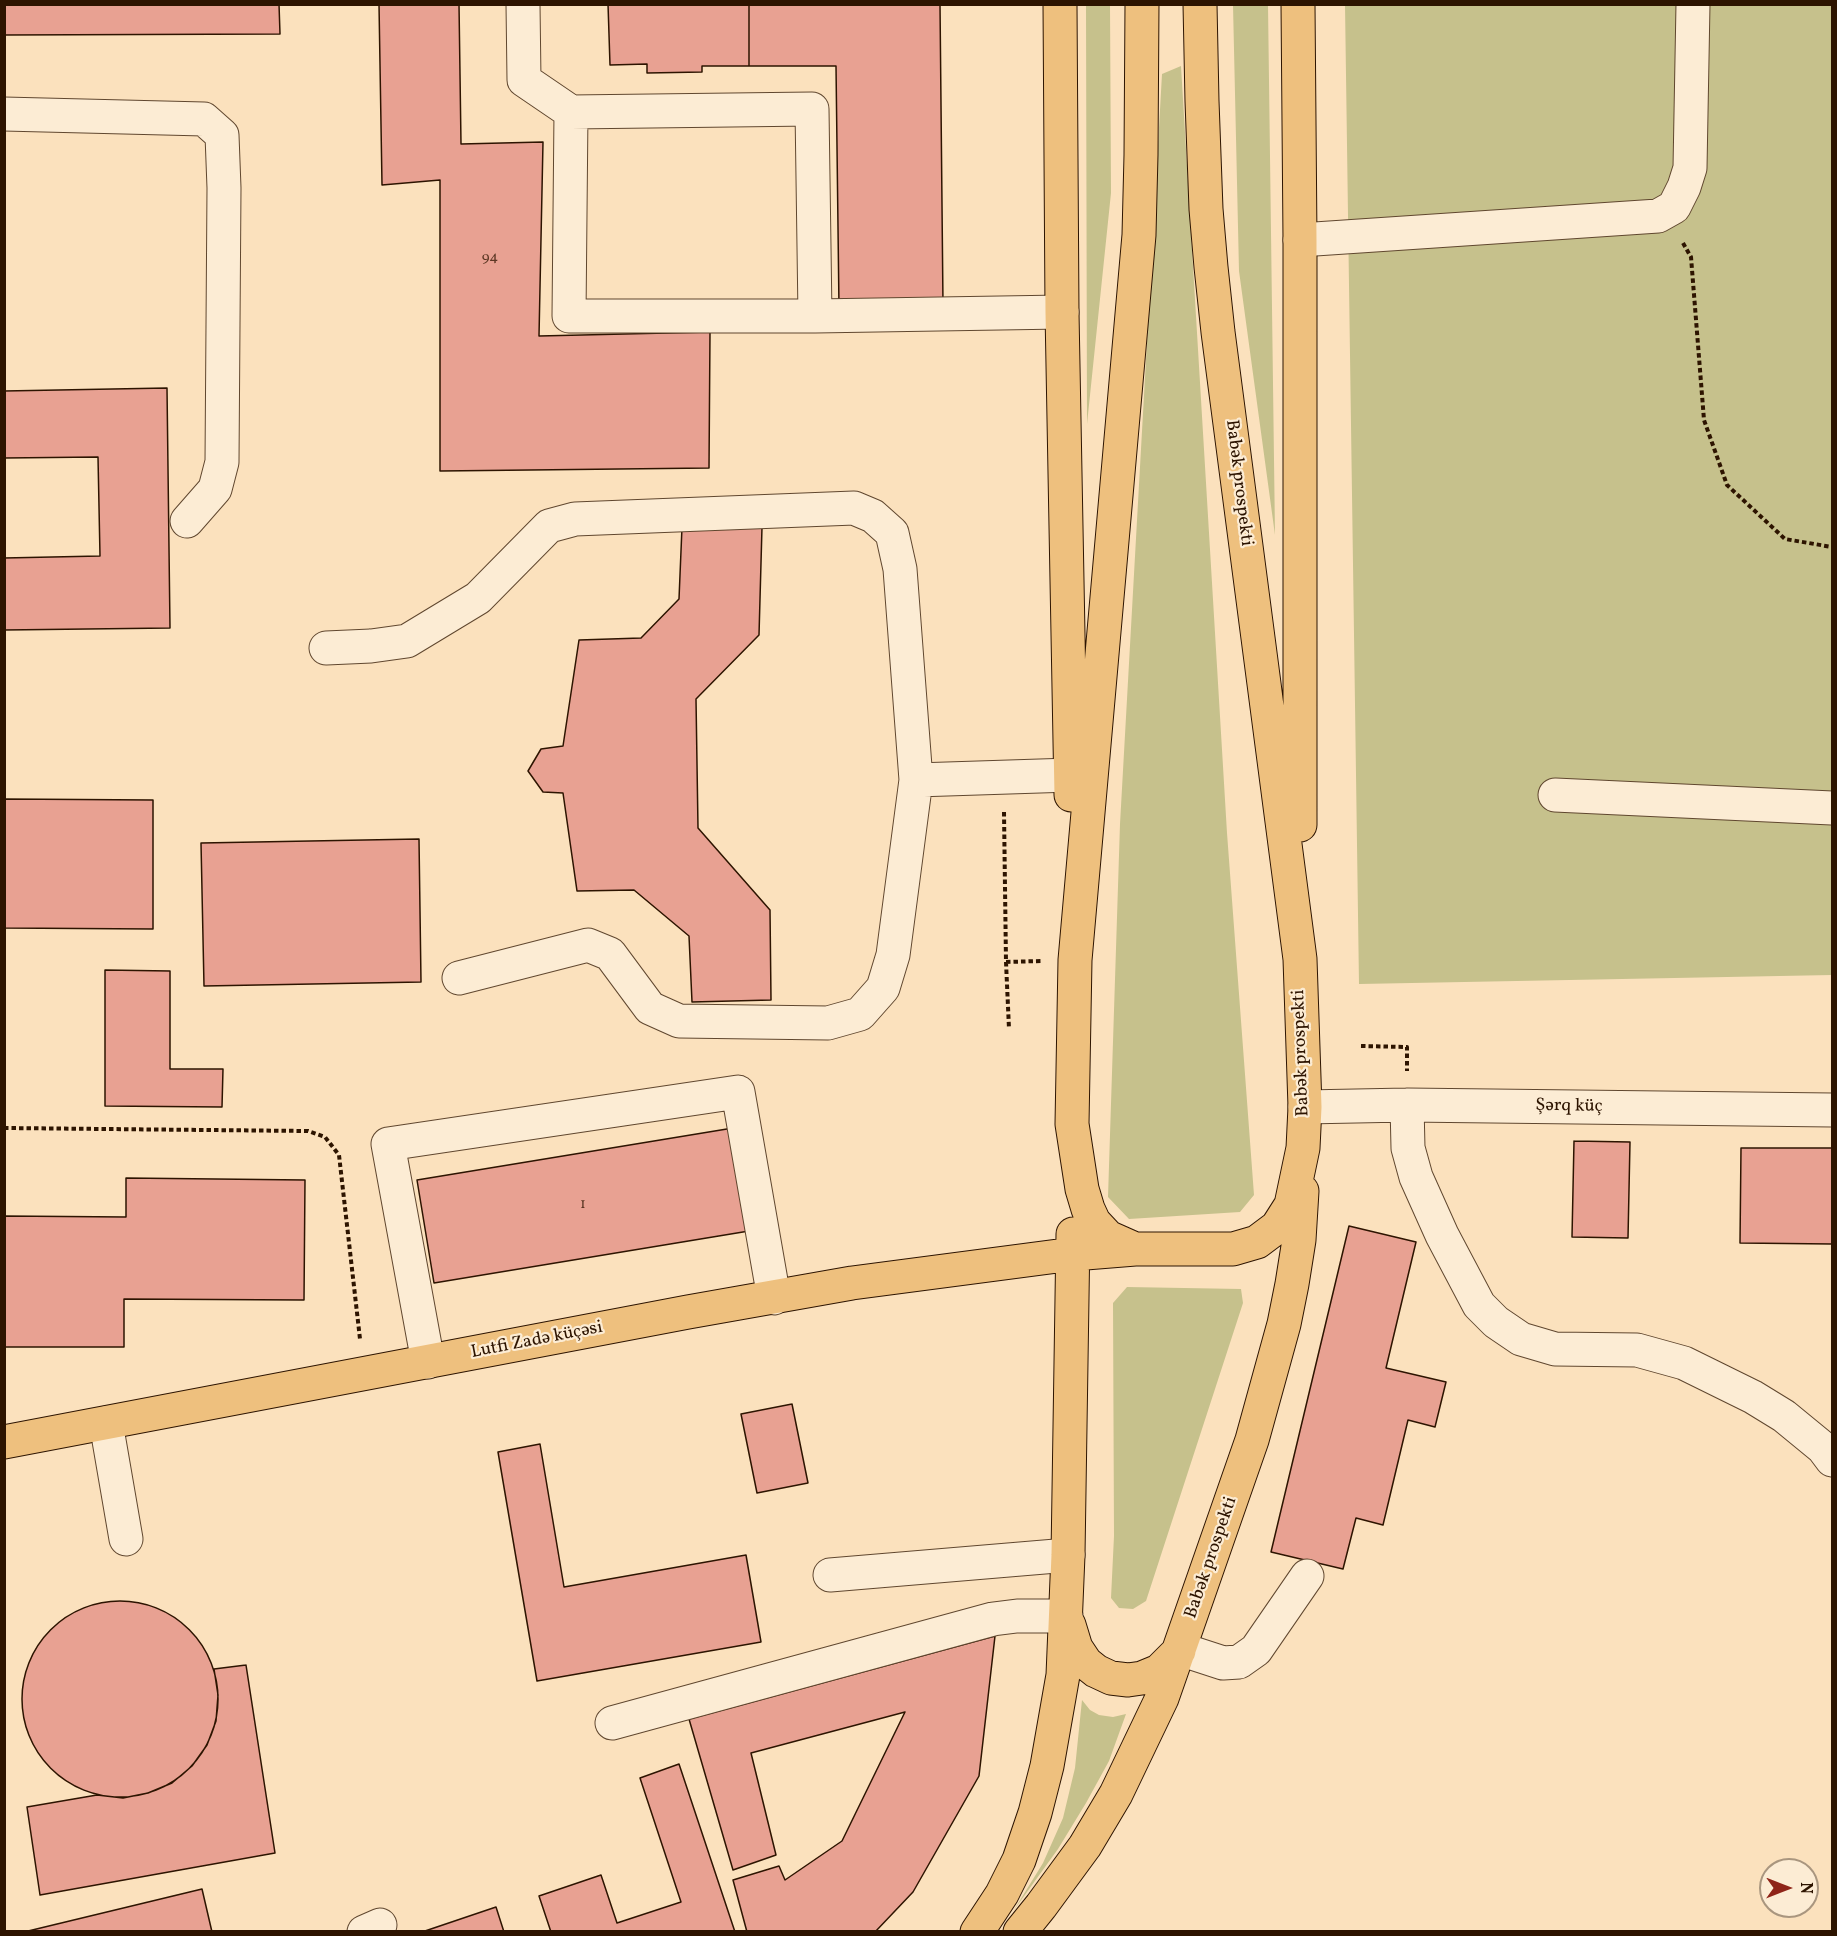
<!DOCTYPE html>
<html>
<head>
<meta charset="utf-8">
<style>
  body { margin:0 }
  #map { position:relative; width:1837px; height:1936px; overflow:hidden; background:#fbe1bd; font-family:Vollkorn,serif }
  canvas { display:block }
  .frame { position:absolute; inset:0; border:6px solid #2d1400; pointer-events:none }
  .north { position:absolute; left:1759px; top:1858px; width:60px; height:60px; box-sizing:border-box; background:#fcecd4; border:2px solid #a9967f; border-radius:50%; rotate:90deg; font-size:16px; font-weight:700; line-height:24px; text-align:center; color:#2d1400 }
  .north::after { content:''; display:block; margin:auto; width:21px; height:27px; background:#8f2418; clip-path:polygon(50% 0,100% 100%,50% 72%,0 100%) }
</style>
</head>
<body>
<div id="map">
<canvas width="1837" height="1936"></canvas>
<div class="frame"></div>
<div class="north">N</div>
</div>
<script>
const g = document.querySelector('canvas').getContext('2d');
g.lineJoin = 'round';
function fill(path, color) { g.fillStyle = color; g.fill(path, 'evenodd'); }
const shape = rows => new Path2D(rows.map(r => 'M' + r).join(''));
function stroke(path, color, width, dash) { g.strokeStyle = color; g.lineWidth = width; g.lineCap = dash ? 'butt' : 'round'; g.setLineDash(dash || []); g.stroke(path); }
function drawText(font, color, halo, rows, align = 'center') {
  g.font = font + ' Vollkorn,serif'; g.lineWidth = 4.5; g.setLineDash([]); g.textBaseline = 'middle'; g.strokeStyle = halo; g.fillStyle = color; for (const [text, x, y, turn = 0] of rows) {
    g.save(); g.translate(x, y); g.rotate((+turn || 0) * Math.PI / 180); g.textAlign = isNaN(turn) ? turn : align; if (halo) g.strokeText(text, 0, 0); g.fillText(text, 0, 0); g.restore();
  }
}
fill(shape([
  [1086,5,1110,5,1111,193,1087,424],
  [1233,5,1268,5,1275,535,1239,271],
  [1345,5,1832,5,1832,975,1359,984],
  [1181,66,1227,833,1254,1195,1240,1212,1129,1219,1108,1197,1120,824,1162,74],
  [1127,1287,1241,1289,1243,1303,1146,1601,1133,1609,1119,1608,1111,1598,1114,1536,1113,1303],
  [1082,1700,1090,1710,1099,1715,1113,1717,1126,1714,1109,1761,1086,1803,1058,1849,1014,1910,1043,1863,1063,1818,1075,1768]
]), '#c6c18c');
const building = shape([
  [4,4,279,4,280,34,4,35,4,4],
  [379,4,459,4,461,144,543,142,539,336,710,332,709,468,440,471,440,180,382,185,379,4],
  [608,4,749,4,749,66,702,66,702,72,647,73,647,64,610,65,608,4],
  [749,4,940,4,943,305,839,308,836,66,749,66,749,4],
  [167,388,170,628,4,630,4,558,100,556,98,457,4,458,4,391,167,388],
  [682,527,762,527,759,635,696,699,698,828,770,910,771,1000,692,1002,689,936,634,890,577,891,563,793,543,792,528,771,541,749,563,746,579,640,641,638,679,599,682,527],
  [4,799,153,800,153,929,4,928,4,799],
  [419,839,421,982,204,986,201,843,419,839],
  [105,970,170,971,170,1069,223,1069,222,1107,105,1106,105,970],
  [733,1128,749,1231,434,1283,417,1180,733,1128],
  [1574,1141,1630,1142,1628,1238,1572,1237,1574,1141],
  [1741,1148,1832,1148,1832,1244,1740,1243,1741,1148],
  [126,1178,305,1180,304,1300,124,1299,124,1347,4,1347,4,1216,126,1217,126,1178],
  [1349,1226,1416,1242,1386,1368,1446,1382,1435,1427,1408,1420,1383,1525,1356,1518,1343,1569,1271,1552,1349,1226],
  [792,1404,808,1483,757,1493,741,1414,792,1404],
  [540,1444,564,1587,746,1555,761,1642,537,1681,498,1452,540,1444],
  '22 1699a98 98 0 1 1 196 0a98 98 0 1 1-196 0Z',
  [995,1636,979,1776,913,1892,875,1932,747,1932,733,1880,779,1866,785,1880,842,1841,905,1712,751,1753,776,1855,733,1870,689,1719,995,1636],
  [246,1665,275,1853,40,1895,27,1807,97,1795,123,1798,148,1793,172,1783,192,1766,207,1745,216,1721,218,1695,214,1669,246,1665],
  [679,1764,735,1932,551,1932,539,1896,601,1875,617,1923,681,1902,640,1778,679,1764],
  [202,1889,212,1932,24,1932,202,1889],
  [496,1907,504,1932,422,1932,496,1907]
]);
fill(building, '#e8a192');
stroke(building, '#2d1400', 1.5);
const minor = shape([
  [523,4,524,80,571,112,812,109,815,316,1062,312],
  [571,112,569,316,815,316],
  [4,114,204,119,222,135,224,188,222,462,215,489,187,521],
  [1300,240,1658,216,1674,207,1684,187,1690,168,1693,4],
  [326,648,371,646,407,641,478,598,549,526,575,519,854,508,873,516,892,533,900,569,916,780,1071,775],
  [1555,795,1832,808],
  [459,978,588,945,610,954,650,1008,679,1021,828,1023,860,1014,883,988,893,955,916,780],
  [1407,1105,1408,1148,1416,1177,1442,1235,1479,1305,1496,1322,1521,1339,1555,1349,1637,1350,1684,1363,1753,1397,1784,1416,1823,1448,1832,1460],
  [1305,1107,1407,1105,1832,1110],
  [428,1362,388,1144,738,1092,774,1298],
  [106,1423,126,1539],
  [830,1575,1068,1555],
  [1180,1649,1223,1663,1239,1662,1256,1650,1307,1576],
  [612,1723,993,1619,1017,1616,1066,1616],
  [364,1932,380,1925]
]);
const major = shape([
  [1060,4,1062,312,1071,795],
  [1142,4,1141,155,1139,235,1075,960,1072,1124,1082,1189,1088,1209,1094,1222,1108,1237,1135,1249,1233,1249,1257,1242,1277,1227,1291,1205,1303,1148,1305,1107,1300,959,1218,332,1211,267,1206,209,1202,101,1200,4],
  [1298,4,1300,240,1300,825],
  [4,1442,688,1312,852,1283,1073,1254,1135,1249],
  [1069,1625,1076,1648,1086,1663,1096,1671,1111,1678,1128,1680,1142,1678,1159,1671,1179,1651],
  [977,1932,1002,1894,1019,1860,1035,1813,1047,1766,1063,1675,1068,1555,1073,1234],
  [1020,1932,1041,1906,1085,1846,1116,1794,1162,1698,1252,1440,1284,1324,1292,1284,1299,1240,1302,1191]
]);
stroke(minor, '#60472f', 35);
stroke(major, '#2d1400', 35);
stroke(shape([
  [1683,243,1691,257,1704,420,1727,485,1785,539,1832,547],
  [1004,812,1006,962,1041,961],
  [1006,962,1009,1029],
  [1361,1046,1407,1047,1407,1071],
  [4,1128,308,1131,325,1137,339,1155,360,1339]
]), '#2d1400', 4, [4.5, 3]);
stroke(minor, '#fcecd4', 33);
stroke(major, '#eec07e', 33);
drawText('15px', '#5c3724', null, [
  ["94",490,258],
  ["1",583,1205]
]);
drawText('18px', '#2d1400', '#fcecd4', [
  ["Babək prospekti",1238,483,83],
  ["Babək prospekti",1302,1053,-92],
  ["Şərq küç",1569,1107,1],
  ["Lutfi Zadə küçəsi",537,1341,-11],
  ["Babək prospekti",1212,1558,-71]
]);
</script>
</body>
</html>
